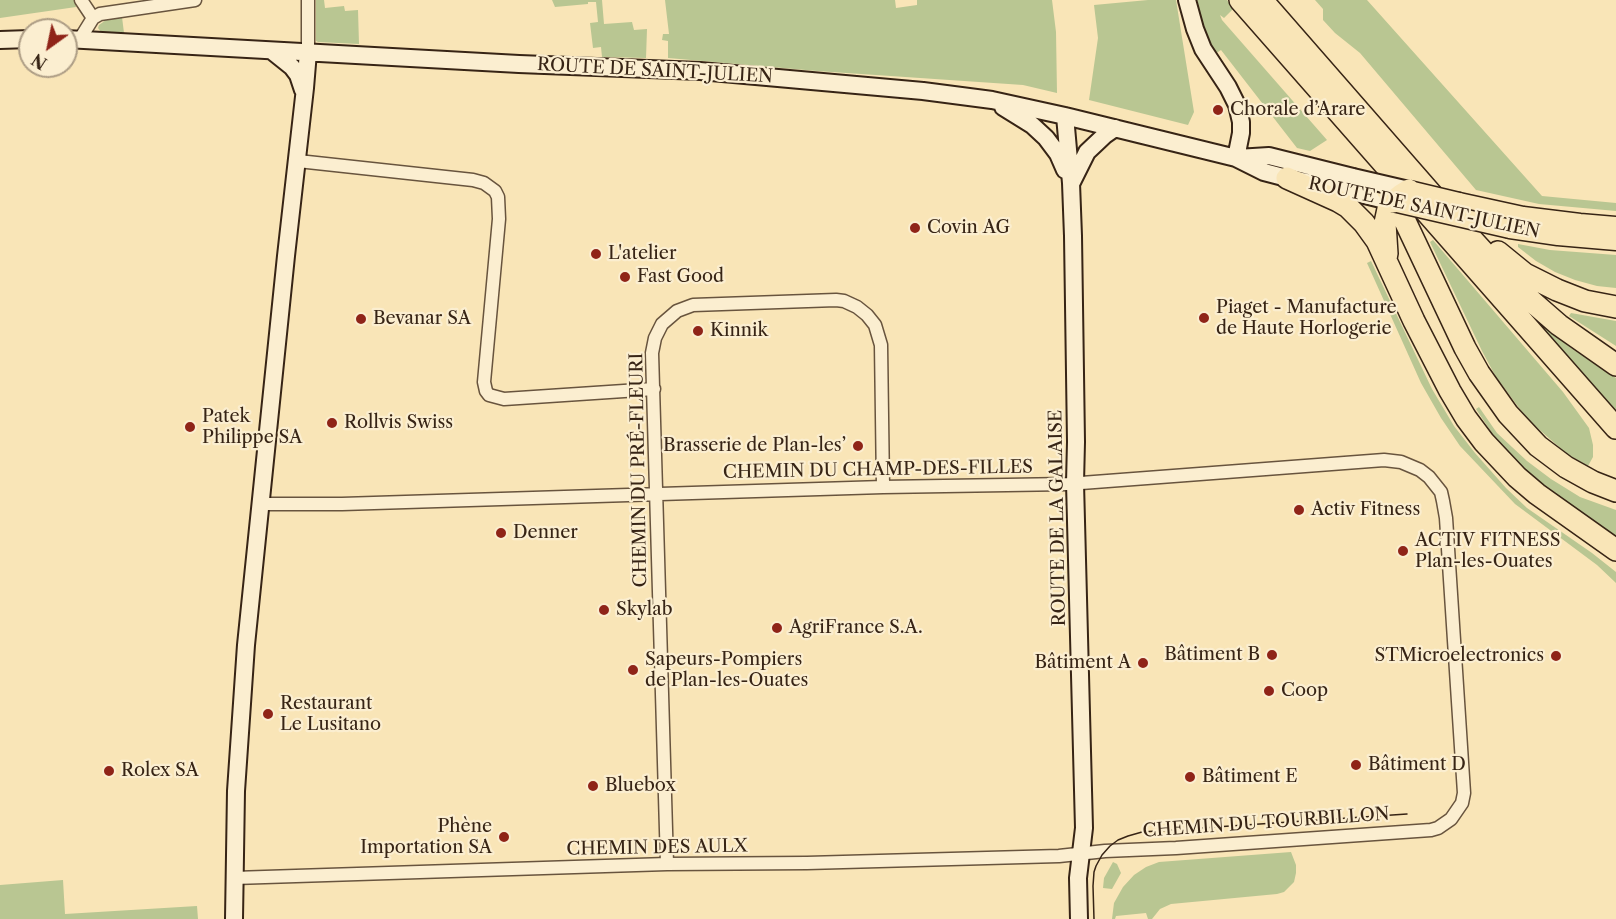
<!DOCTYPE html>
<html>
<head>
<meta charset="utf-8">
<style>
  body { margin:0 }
  #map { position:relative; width:1616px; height:919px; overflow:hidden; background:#f9e5b7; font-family:"Libre Caslon Text",serif }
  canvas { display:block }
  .north { position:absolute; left:18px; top:18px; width:60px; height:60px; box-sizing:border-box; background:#fbeed0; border:2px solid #ad9d85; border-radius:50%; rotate:213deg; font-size:16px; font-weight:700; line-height:24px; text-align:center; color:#372415 }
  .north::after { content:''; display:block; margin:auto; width:21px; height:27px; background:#8f2418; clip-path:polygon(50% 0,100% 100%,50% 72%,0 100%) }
</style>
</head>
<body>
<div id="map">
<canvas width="1616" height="919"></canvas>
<div class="north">N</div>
</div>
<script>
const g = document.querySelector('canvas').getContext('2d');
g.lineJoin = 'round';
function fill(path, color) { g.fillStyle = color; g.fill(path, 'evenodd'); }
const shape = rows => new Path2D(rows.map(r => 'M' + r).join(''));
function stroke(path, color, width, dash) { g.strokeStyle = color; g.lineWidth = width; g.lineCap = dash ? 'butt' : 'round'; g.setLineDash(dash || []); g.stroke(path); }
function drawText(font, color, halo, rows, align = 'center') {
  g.font = font + ' "Libre Caslon Text",serif'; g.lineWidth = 4.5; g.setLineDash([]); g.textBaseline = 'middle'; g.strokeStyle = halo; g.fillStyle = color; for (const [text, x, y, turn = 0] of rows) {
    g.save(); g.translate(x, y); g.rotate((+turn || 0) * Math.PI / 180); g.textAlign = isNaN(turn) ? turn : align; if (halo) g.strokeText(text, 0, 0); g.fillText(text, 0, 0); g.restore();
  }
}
fill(shape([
  [0,0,75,0,76,7,0,18],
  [316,0,324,0,325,8,344,6,345,11,358,10,359,44,318,42,316,41],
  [552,0,602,0,604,24,632,22,634,30,647,29,646,58,602,57,601,47,593,48,590,23,598,22,596,2,588,2,588,4,555,7],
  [665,0,895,0,896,8,917,5,917,0,1052,0,1056,32,1057,93,1023,85,817,71,668,58,668,41,662,40,663,34,669,34],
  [1148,0,1176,0,1194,112,1188,125,1089,100,1098,38,1094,5],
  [1197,0,1227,0,1234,8,1224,18,1220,15,1222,20,1327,140,1310,151,1297,148,1221,50,1215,54,1205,35],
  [1315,0,1367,0,1542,196,1616,203,1616,211,1539,204,1476,190,1360,53,1335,33,1323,20,1323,9],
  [122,17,124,33,101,32,98,28,99,25,106,20],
  [1433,240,1563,392,1589,428,1593,445,1593,457,1588,466,1567,454,1534,425,1522,412,1496,377,1482,351,1430,242],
  [1518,244,1550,250,1616,255,1616,288,1597,286,1575,280,1555,272,1536,261,1518,247],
  [1371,261,1432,389,1454,426,1475,453,1506,488,1527,508,1592,553,1616,572,1616,583,1597,565,1515,504,1460,446,1441,418,1421,383,1367,263],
  [1527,309,1548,330,1571,348,1616,378,1616,414,1525,311],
  [1571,313,1616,321,1616,346,1569,316],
  [1479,407,1497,433,1527,461,1551,479,1580,497,1616,510,1616,541,1552,495,1507,456,1476,409],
  [1291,852,1296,865,1296,873,1294,882,1284,892,1277,894,1171,904,1160,909,1152,919,1148,919,1146,913,1116,916,1115,919,1112,919,1114,903,1123,887,1134,875,1146,867,1159,862],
  [1113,862,1117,864,1121,873,1112,889,1103,888,1104,878],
  [63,880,65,914,197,906,198,919,0,919,0,885]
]), '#b9c692');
const street = shape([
  [81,0,93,18],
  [80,39,93,18,100,14,195,0],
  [308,52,308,0],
  [298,161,473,180,484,183,495,191,498,197,499,219,484,382,486,391,489,395,504,399,654,389],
  [667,864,652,353,655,338,662,324,677,311,693,305,836,300,844,301,857,307,867,315,875,325,881,345,883,487],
  [234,878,667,864,807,863,1059,856,1105,851,1176,848,1431,830,1438,828,1451,819,1462,803,1464,793,1446,518,1443,501,1441,492,1429,477,1420,470,1401,462,1384,460,1068,484,883,487,342,504,259,504]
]);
const secondary = shape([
  [1187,0,1195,29,1203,49,1228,87,1237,105,1241,122,1241,133,1236,158],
  [66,39,519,64,700,71,923,91,992,100,1065,116,1236,158,1264,172,1287,178,1332,187,1393,202],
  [0,40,30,39],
  [272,51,292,67,298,75,303,90],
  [1003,107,1032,125,1046,138,1058,154,1065,170],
  [1065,116,1071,183,1073,236,1076,442,1075,483,1084,828,1078,878,1079,919],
  [1237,158,1269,156,1353,177],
  [1072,182,1087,152,1105,135,1115,128],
  [234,919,236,791,246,645,286,256,305,88,308,52]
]);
const primary = shape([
  [1459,202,1523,216,1580,223,1616,226],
  [1510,229,1558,236,1616,241]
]);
const highway = shape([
  [1240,0,1616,428],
  [1262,0,1448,213,1511,282,1536,305,1559,325,1616,365],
  [1287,178,1338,201,1348,207,1364,223,1377,241,1414,321,1450,391,1466,418,1484,442,1517,477,1537,494,1616,550],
  [1386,188,1404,219,1465,348,1479,373,1508,414,1538,446,1566,467,1593,482,1616,491],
  [1498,252,1525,274,1557,290,1585,301,1616,307],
  [1387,254,1385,223,1388,209,1393,202]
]);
stroke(street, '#68543e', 15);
stroke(secondary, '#372415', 20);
stroke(primary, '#372415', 21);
stroke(highway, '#372415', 24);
stroke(street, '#fbeed0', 12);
stroke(secondary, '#fbeed0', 16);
stroke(primary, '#f9e5b7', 18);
stroke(highway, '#f9e5b7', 21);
stroke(shape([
  [1094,919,1093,886,1094,872,1096,866,1102,855,1110,846,1118,840,1128,836,1142,832,1407,814]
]), '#372415', 1.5);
const secondaryBridge = shape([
  [1353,177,1409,190]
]);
const primaryBridge = shape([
  [1409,190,1459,202],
  [1393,202,1510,229]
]);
const highwayBridge = shape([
  [1393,202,1401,195,1409,190]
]);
stroke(secondaryBridge, '#372415', 20, []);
stroke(primaryBridge, '#372415', 21, []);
stroke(highwayBridge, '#372415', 24, []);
stroke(secondaryBridge, '#fbeed0', 16);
stroke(primaryBridge, '#f9e5b7', 18);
stroke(highwayBridge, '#f9e5b7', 21);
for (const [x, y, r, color] of [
  [1218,110,6,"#8f2418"],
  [915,228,6,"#8f2418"],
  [596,254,6,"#8f2418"],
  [625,277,6,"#8f2418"],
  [1204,318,6,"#8f2418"],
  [361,319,6,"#8f2418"],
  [698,331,6,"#8f2418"],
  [332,423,6,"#8f2418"],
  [190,427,6,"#8f2418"],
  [858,446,6,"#8f2418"],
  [1299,510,6,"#8f2418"],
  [501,533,6,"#8f2418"],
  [1403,551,6,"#8f2418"],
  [604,610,6,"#8f2418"],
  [777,628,6,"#8f2418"],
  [1272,655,6,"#8f2418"],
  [1556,656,6,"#8f2418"],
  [1143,663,6,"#8f2418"],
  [633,670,6,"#8f2418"],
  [1269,691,6,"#8f2418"],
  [268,714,6,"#8f2418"],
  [1356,765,6,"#8f2418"],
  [109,771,6,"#8f2418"],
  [1190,777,6,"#8f2418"],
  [593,786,6,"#8f2418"],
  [504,837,6,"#8f2418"]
]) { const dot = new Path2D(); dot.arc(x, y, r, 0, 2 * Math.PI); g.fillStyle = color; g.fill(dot); stroke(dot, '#fbeed0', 2); }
drawText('18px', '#372415', '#fbeed0', [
  ["ROUTE DE SAINT-JULIEN",655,71,3],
  ["ROUTE DE SAINT-JULIEN",1424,208,12],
  ["CHEMIN DU PRÉ-FLEURI",639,470,-91],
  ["CHEMIN DU CHAMP-DES-FILLES",878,470,-1],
  ["ROUTE DE LA GALAISE",1058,518,-91],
  ["CHEMIN DU TOURBILLON",1266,823,-4],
  ["CHEMIN DES AULX",657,848,-1]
]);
drawText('18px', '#372415', '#fbeed0', [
  ["Chorale d’Arare",1230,110],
  ["Covin AG",927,228],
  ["L'atelier",608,254],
  ["Fast Good",637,277],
  ["Piaget - Manufacture",1216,308],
  ["de Haute Horlogerie",1216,329],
  ["Bevanar SA",373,319],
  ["Kinnik",710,331],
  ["Patek",202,417],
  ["Philippe SA",202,438],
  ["Rollvis Swiss",344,423],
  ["Brasserie de Plan-les’",846,446,"right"],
  ["Activ Fitness",1311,510],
  ["Denner",513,533],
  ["ACTIV FITNESS",1415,541],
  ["Plan-les-Ouates",1415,562],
  ["Skylab",616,610],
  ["AgriFrance S.A.",789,628],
  ["Bâtiment B",1260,655,"right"],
  ["STMicroelectronics",1544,656,"right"],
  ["Sapeurs-Pompiers",645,660],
  ["de Plan-les-Ouates",645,681],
  ["Bâtiment A",1131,663,"right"],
  ["Coop",1281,691],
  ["Restaurant",280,704],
  ["Le Lusitano",280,725],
  ["Bâtiment D",1368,765],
  ["Rolex SA",121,771],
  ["Bâtiment E",1202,777],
  ["Bluebox",605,786],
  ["Phène",492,827,"right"],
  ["Importation SA",492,848,"right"]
], 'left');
</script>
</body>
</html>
